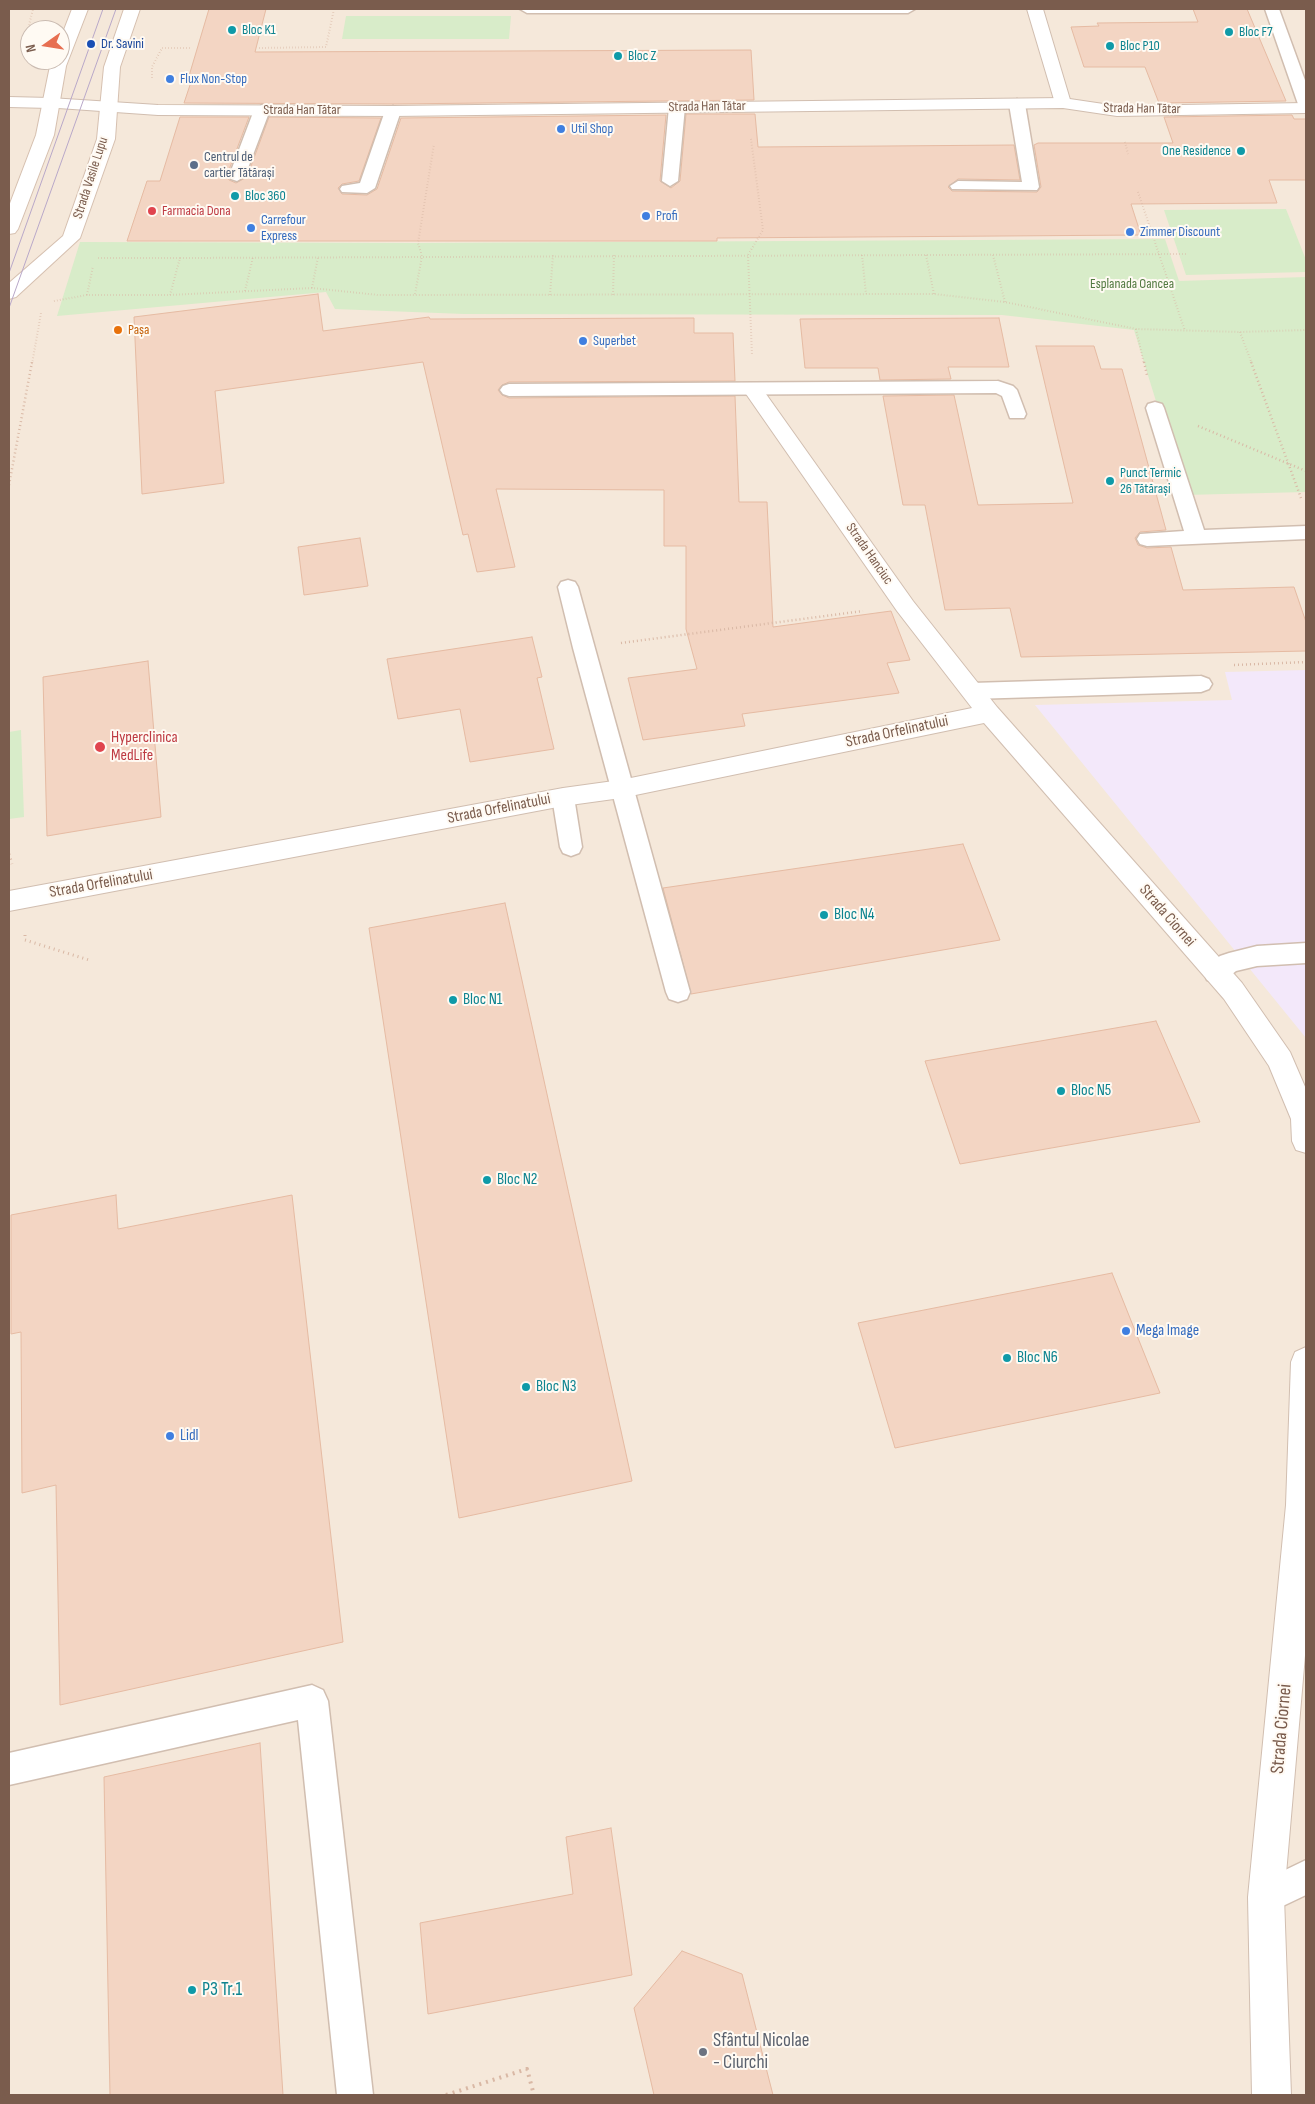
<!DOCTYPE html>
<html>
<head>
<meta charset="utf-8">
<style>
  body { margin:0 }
  #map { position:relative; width:1315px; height:2104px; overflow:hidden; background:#fdf6ec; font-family:"Sofia Sans Condensed",sans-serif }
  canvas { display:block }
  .frame { position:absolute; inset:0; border:10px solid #7a5c4d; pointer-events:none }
  .north { position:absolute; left:20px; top:20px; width:50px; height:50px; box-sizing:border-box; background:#fffaf3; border:1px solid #cabbb1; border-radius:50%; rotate:257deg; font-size:14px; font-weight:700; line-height:20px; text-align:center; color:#7a5c4d }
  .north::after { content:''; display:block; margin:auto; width:18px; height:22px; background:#e76f51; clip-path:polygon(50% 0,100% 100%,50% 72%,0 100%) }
</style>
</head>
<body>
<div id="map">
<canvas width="1315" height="2104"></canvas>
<div class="frame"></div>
<div class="north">N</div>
</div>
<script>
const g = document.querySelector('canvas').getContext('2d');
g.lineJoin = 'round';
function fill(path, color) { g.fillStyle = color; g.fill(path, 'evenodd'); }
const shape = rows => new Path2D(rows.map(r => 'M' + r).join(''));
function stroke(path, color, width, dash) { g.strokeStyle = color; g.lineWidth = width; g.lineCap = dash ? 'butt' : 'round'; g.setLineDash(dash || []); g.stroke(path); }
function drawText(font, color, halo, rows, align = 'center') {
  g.font = font + ' "Sofia Sans Condensed",sans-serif'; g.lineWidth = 4; g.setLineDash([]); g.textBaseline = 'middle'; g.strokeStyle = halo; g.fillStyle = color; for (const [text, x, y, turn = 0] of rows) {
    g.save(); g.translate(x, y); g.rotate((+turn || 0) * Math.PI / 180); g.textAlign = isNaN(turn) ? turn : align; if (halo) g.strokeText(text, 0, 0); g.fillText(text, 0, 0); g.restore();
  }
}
fill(shape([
  [9,9,1306,9,1306,2095,9,2095],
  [30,30,60,30,60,60,30,60]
]), '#f5e8da');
fill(shape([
  [1306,670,1306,1038,1035,705,1232,700,1225,672]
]), '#f3e8fa');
fill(shape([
  [346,16,511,16,509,39,342,39],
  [1286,209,1306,260,1306,272,1186,275,1164,210],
  [1165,239,1179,281,1306,277,1306,492,1185,495,1134,330,1002,315,464,314,335,309,326,292,57,316,80,242,418,243],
  [21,730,24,817,9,819,9,732]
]), '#d8ecc9');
const building = shape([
  [209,9,266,9,255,52,751,50,754,100,393,104,184,103,193,76,189,76,209,9],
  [1193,9,1247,9,1286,101,1159,103,1145,67,1084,67,1071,27,1099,26,1097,23,1198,22,1193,9],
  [686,114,755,114,758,147,1014,145,1020,180,958,179,948,187,952,191,1037,192,1041,187,1034,145,1038,143,1173,143,1164,117,1292,115,1294,119,1306,119,1306,180,1269,180,1277,203,1131,204,1141,235,717,238,717,241,127,241,147,181,160,181,180,117,249,117,227,175,229,180,236,183,247,177,269,117,381,118,359,181,342,184,338,188,342,194,367,195,377,189,401,118,666,115,660,181,671,188,680,181,686,114],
  [318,294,323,331,429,317,430,319,694,318,694,333,733,333,735,381,509,382,502,385,498,390,502,395,509,398,735,396,739,502,767,502,773,627,891,611,910,660,887,663,899,693,742,714,745,726,643,740,628,678,697,669,686,629,686,546,664,546,664,490,496,489,515,567,477,572,468,534,463,535,423,362,215,391,224,483,142,494,134,317,318,294],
  [999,318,1009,367,948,367,951,379,880,380,878,368,805,368,800,319,999,318],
  [1036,346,1094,346,1101,369,1122,369,1166,530,1140,532,1135,538,1138,545,1147,548,1171,547,1183,590,1294,587,1306,622,1306,651,1021,657,1010,608,945,610,925,505,903,505,883,396,954,395,978,505,1073,503,1036,346],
  [360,538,368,586,304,595,298,547,360,538],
  [532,637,542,677,537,678,554,749,470,762,460,709,398,719,387,659,532,637],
  [148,661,161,817,47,836,43,677,148,661],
  [963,844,1000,940,691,994,663,888,963,844],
  [505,903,632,1481,459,1518,369,928,505,903],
  [1156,1021,1200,1122,960,1164,925,1061,1156,1021],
  [116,1195,118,1229,292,1195,343,1642,60,1705,56,1485,22,1493,21,1332,11,1334,11,1215,116,1195],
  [1112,1273,1160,1393,895,1448,858,1323,1112,1273],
  [260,1743,283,2095,110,2095,104,1777,260,1743],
  [611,1828,632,1975,428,2014,420,1923,573,1894,566,1837,611,1828],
  [682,1951,742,1974,773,2095,654,2095,634,2008,682,1951]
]);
fill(building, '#f3d5c3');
stroke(building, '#e6bba3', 1);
const service = shape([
  [520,9,915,9,908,13,527,13,520,9],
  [1265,9,1279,9,1306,83,1306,109,1298,104,1265,9],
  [1017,99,1025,104,1039,187,1037,190,952,189,950,186,958,181,1022,182,1009,104,1017,99],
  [677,102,685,107,678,181,670,186,662,181,669,107,677,102],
  [262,105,270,110,245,176,237,181,231,179,229,176,254,110,262,105],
  [393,106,401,111,375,188,367,193,342,192,340,189,342,186,360,183,385,111,393,106],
  [998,381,1013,386,1017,390,1026,414,1024,418,1010,418,1002,396,996,393,509,396,503,394,500,390,503,386,509,384,998,381],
  [1155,402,1162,404,1164,408,1204,530,1306,526,1306,539,1147,546,1140,544,1137,539,1140,534,1184,531,1146,408,1148,404,1155,402],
  [568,580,575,582,578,587,690,992,687,999,678,1002,669,999,666,992,573,648,558,587,561,582,568,580],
  [1201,676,1209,679,1212,684,1209,689,1201,692,972,699,964,696,961,691,964,686,972,683,1201,676],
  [563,789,571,791,574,797,582,847,579,853,571,856,563,853,560,847,552,797,555,791,563,789],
  [1306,943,1306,963,1257,966,1236,971,1225,980,1216,983,1207,980,1204,973,1207,966,1220,956,1229,953,1257,946,1306,943],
  [312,1685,323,1690,328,1701,373,2095,337,2095,298,1720,9,1785,9,1753,312,1685],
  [1306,1860,1306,1895,1266,1914,1254,1909,1249,1897,1254,1885,1306,1860]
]);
const minor = shape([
  [1027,9,1043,9,1071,103,1069,107,1057,107,1055,103,1027,9],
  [9,97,50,98,56,99,58,103,56,107,50,108,9,107,9,97],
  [754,385,761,387,913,601,997,707,1242,983,1290,1052,1306,1089,1306,1153,1296,1150,1292,1141,1291,1119,1269,1066,1224,999,984,723,621,798,563,806,9,911,9,891,563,788,621,780,972,708,897,611,744,391,747,387,754,385],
  [1306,1347,1306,1644,1284,1897,1291,2095,1252,2095,1248,1897,1286,1505,1291,1362,1295,1352,1306,1347]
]);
const tertiary = shape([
  [50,98,158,105,393,106,1063,98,1117,106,1306,103,1306,113,1117,116,1063,108,393,116,158,115,44,107,42,103,44,99,50,98]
]);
const secondary = shape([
  [72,9,88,9,66,66,54,135,18,229,15,233,9,234,9,206,36,135,50,66,52,60,60,60,60,40,72,9],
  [124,9,140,9,120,67,115,139,80,238,16,297,9,299,9,283,63,236,97,139,104,67,124,9]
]);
stroke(service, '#d1beb0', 3);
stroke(minor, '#d1beb0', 2);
stroke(tertiary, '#d1beb0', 2);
stroke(secondary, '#d6c0b0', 2);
stroke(shape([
  [28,48,25,41,33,9],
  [259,48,326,47,334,9,495,9],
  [152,78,152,67,162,48,192,48],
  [751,139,763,230,748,255,752,355],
  [1125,142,1128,154],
  [1138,192,1185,331],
  [862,255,866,294],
  [926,255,934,294],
  [993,255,1005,302],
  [98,258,180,258,170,295],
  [180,258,1188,254],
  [312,288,318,257],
  [245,291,253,257],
  [415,294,422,256,418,243,434,144],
  [87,295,93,266],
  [550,295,553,255],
  [613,295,614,255],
  [54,301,87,295,170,295,312,288,378,295,934,294,1005,302,1136,329,1240,332,1306,330],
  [1136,329,1144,364],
  [1240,332,1252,364],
  [32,364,41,313]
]), '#d9b8a5', 2, [0.5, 2.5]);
stroke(shape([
  [1144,362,1147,375],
  [1251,362,1301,498],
  [1198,426,1306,471],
  [9,485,32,362],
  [621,643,863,611],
  [1234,665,1306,662]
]), '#d9b8a5', 2.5, [1, 3]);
stroke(shape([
  [9,854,12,864],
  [25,935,25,940,89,960]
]), '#d9b8a5', 3, [1, 4]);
stroke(shape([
  [446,2095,527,2069,534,2095]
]), '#d9b8a5', 4, [2, 5]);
fill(service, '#fff');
fill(minor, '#fff');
fill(tertiary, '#fff');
fill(secondary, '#fff');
stroke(shape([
  [9,273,103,9],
  [9,308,116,9]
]), '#b9a8c9', 1);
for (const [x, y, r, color] of [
  [232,30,5,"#0f9aa8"],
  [1229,32,5,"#0f9aa8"],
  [91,44,5,"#1a4fb4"],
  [1110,46,5,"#0f9aa8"],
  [618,56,5,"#0f9aa8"],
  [170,79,5,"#3f7fe0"],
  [561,129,5,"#3f7fe0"],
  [1241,151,5,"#0f9aa8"],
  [194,165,5,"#5c6f8a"],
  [235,196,5,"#0f9aa8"],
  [152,211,5,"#e0444e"],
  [646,216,5,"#3f7fe0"],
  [251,228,5,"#3f7fe0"],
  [1130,232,5,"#3f7fe0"],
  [118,330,5,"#e8710a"],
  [583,341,5,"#3f7fe0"],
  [1110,481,5,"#0f9aa8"],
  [100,747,6,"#e0444e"],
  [824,915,5,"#0f9aa8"],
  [453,1000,5,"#0f9aa8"],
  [1061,1091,5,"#0f9aa8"],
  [487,1180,5,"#0f9aa8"],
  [1126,1331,5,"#3f7fe0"],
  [1007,1358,5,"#0f9aa8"],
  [526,1387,5,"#0f9aa8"],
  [170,1436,5,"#3f7fe0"],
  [192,1990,5,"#0f9aa8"],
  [703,2052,5,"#6b7280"]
]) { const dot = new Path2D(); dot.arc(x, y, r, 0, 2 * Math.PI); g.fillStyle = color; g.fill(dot); stroke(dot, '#fffaf3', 2); }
drawText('14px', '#0d838f', '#fffaf3', [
  ["Bloc K1",242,30],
  ["Bloc F7",1239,32],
  ["Bloc P10",1120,46],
  ["Bloc Z",628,56],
  ["One Residence",1231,151,"right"],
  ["Bloc 360",245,196],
  ["Punct Termic",1120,473],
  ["26 Tătărași",1120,489]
], 'left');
drawText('14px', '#164399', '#fffaf3', [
  ["Dr. Savini",101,44]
], 'left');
drawText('14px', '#366cbe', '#fffaf3', [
  ["Flux Non-Stop",180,79],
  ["Util Shop",571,129],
  ["Profi",656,216],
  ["Carrefour",261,220],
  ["Express",261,236],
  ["Zimmer Discount",1140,232],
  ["Superbet",593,341]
], 'left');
drawText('14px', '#7a5c4d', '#fffaf3', [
  ["Strada Han Tătar",707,107,-1],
  ["Strada Han Tătar",1142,109,1],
  ["Strada Han Tătar",302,110],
  ["Strada Vasile Lupu",91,178,-72],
  ["Strada Hanciuc",869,554,55]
]);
drawText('14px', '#4e5e75', '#fffaf3', [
  ["Centrul de",204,157],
  ["cartier Tătărași",204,173]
], 'left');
drawText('14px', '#be3a42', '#fffaf3', [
  ["Farmacia Dona",162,211]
], 'left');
drawText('14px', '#537a41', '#fffaf3', [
  ["Esplanada Oancea",1132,284]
]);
drawText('14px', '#c56008', '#fffaf3', [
  ["Pașa",128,330]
], 'left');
drawText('16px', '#7a5c4d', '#fffaf3', [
  ["Strada Orfelinatului",897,732,-12],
  ["Strada Orfelinatului",499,809,-11],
  ["Strada Orfelinatului",101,884,-10],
  ["Strada Ciornei",1167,916,49]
]);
drawText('16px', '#be3a42', '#fffaf3', [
  ["Hyperclinica",111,738],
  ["MedLife",111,756]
], 'left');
drawText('16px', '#0d838f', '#fffaf3', [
  ["Bloc N4",834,915],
  ["Bloc N1",463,1000],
  ["Bloc N5",1071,1091],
  ["Bloc N2",497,1180],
  ["Bloc N6",1017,1358],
  ["Bloc N3",536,1387]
], 'left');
drawText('16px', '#366cbe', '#fffaf3', [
  ["Mega Image",1136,1331],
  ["Lidl",180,1436]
], 'left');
drawText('19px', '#7a5c4d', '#fffaf3', [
  ["Strada Ciornei",1282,1729,-85]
]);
drawText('19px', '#0d838f', '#fffaf3', [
  ["P3 Tr.1",202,1990]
], 'left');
drawText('19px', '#5b616d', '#fffaf3', [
  ["Sfântul Nicolae",713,2041],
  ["- Ciurchi",713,2063]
], 'left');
</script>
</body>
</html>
